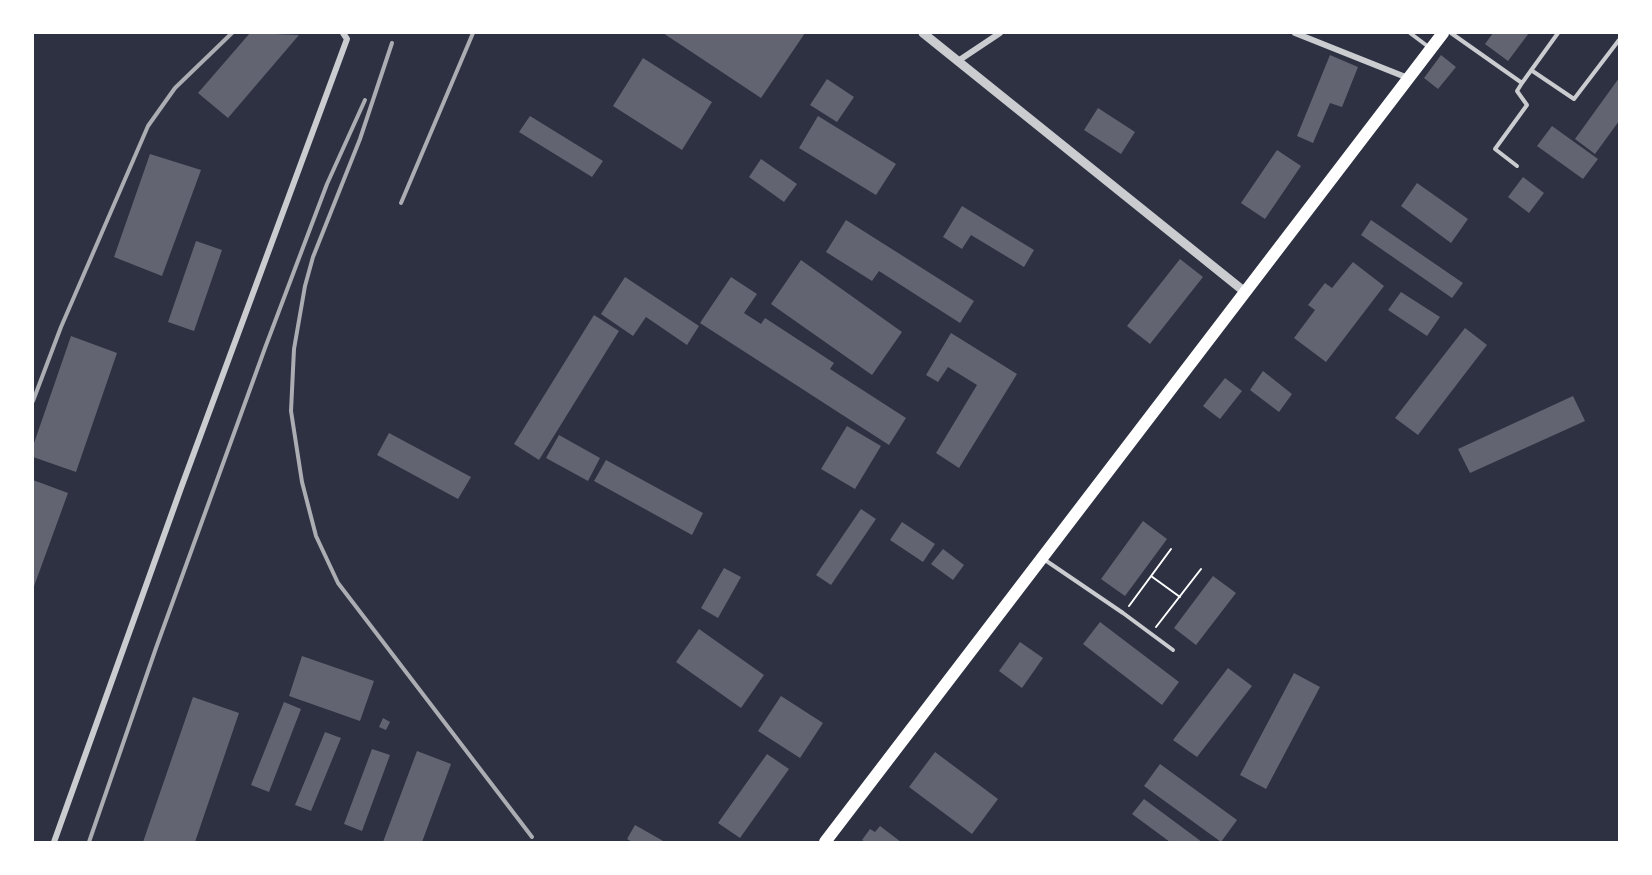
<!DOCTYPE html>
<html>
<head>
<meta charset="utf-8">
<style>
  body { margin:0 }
  #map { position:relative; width:1652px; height:875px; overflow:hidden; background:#2d3142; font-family:Ubuntu,sans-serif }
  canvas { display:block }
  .frame { position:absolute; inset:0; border:34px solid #fff; pointer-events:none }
</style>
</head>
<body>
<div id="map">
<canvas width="1652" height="875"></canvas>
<div class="frame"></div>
</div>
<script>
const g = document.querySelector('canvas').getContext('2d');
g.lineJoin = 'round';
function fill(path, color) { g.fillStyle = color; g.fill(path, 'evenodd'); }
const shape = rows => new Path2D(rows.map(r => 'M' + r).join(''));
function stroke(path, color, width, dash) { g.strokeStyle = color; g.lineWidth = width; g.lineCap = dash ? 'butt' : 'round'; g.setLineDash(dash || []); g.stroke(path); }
fill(shape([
  [250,33,299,35,228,118,198,93],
  [663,33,805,33,761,98],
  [1493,33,1529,33,1508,61,1485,44],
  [1330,55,1358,67,1342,107,1330,103,1313,143,1297,136],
  [1441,55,1456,67,1438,89,1424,78],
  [643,58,712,102,682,150,613,106],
  [1619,78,1619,121,1595,154,1575,139],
  [827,79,854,97,837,122,810,105],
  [1098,108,1135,132,1121,154,1084,130],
  [530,116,603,161,592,177,519,132],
  [818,116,896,164,876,195,799,148],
  [1552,126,1598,159,1583,179,1537,146],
  [1277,150,1301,166,1265,219,1241,203],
  [150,154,201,170,162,276,114,257],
  [761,159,797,184,784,202,749,177],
  [1523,177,1544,193,1529,213,1508,197],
  [1417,183,1468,219,1451,243,1401,206],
  [962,206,1034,250,1024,267,971,235,962,249,943,237],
  [846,220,974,301,960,323,879,271,872,281,826,252],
  [1371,220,1463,283,1452,298,1361,235],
  [196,241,222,250,194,331,168,322],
  [1180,259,1203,277,1150,344,1127,326],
  [801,260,902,332,872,375,771,304],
  [1353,262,1384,286,1326,362,1294,338,1315,310,1308,305,1325,283,1332,288],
  [625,277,699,326,687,345,646,317,633,336,601,314],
  [731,277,757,294,744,313,761,324,765,318,834,363,830,369,906,418,889,445,700,323],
  [1401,292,1440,317,1427,336,1388,310],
  [594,315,619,331,539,460,514,444],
  [1465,328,1487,345,1418,435,1395,418],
  [951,333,1017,374,959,468,936,453,977,385,948,367,938,382,926,375],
  [71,336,117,353,76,472,33,457,33,446],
  [1263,371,1292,394,1279,412,1250,390],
  [1225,378,1242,391,1220,419,1203,406],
  [1573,396,1585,421,1470,473,1458,449],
  [847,426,881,446,855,489,821,469],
  [389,433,471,477,458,499,377,455],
  [559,435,600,458,588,481,546,458],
  [606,460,703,513,692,535,594,481],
  [33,480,68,493,33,589],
  [861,509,876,519,831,585,816,575],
  [1143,521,1167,539,1125,596,1101,579],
  [902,522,935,544,923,562,890,540],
  [943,549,964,565,953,580,931,564],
  [724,568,741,577,718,618,701,608],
  [1213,576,1236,593,1196,645,1174,628],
  [1100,622,1179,682,1162,705,1083,644],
  [699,629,764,675,741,708,676,662],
  [1020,642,1043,658,1022,688,999,671],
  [302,656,374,681,360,721,289,696],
  [1228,668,1252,686,1197,757,1173,740],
  [1294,673,1320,687,1266,789,1240,775],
  [781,696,823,723,800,758,758,731],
  [193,697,239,713,195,842,143,842],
  [284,702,301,709,269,792,251,785],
  [383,718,390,722,386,730,379,727],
  [325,732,341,738,311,811,295,805],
  [372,749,390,755,362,831,344,824],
  [417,751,451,764,422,842,383,842],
  [935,752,998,799,972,834,909,787],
  [767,754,789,769,740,838,718,823],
  [1160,764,1237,820,1221,842,1144,786],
  [1144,799,1202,842,1170,842,1132,814],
  [635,825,665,842,632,842,627,839],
  [880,826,901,842,865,842,862,840,870,829,875,832]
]), '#626471');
stroke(shape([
  [1151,576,1180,597],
  [1129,606,1171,549],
  [1156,627,1201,569]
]), '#fff', 2);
stroke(shape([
  [1410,33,1430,48],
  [1451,33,1522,83,1558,33],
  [1531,70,1574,99,1619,40],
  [1517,166,1495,149,1527,105,1517,91,1522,83],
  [1045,560,1123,613,1173,650]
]), '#caccd0', 4);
stroke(shape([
  [1295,33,1408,78],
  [958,61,1000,33],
  [54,842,181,488,347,39,343,33]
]), '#caccd0', 6);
stroke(shape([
  [923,33,1245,292]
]), '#caccd0', 9);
stroke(shape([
  [825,842,1443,33]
]), '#fff', 12);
stroke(shape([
  [392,43,360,139,313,257,305,286,294,349,291,411,302,482,316,536,338,583,532,837],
  [401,203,473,33],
  [33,401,61,327,148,126,175,88,232,33],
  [89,842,156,648,265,348,327,184,365,100]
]), '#abadb3', 4);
</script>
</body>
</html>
